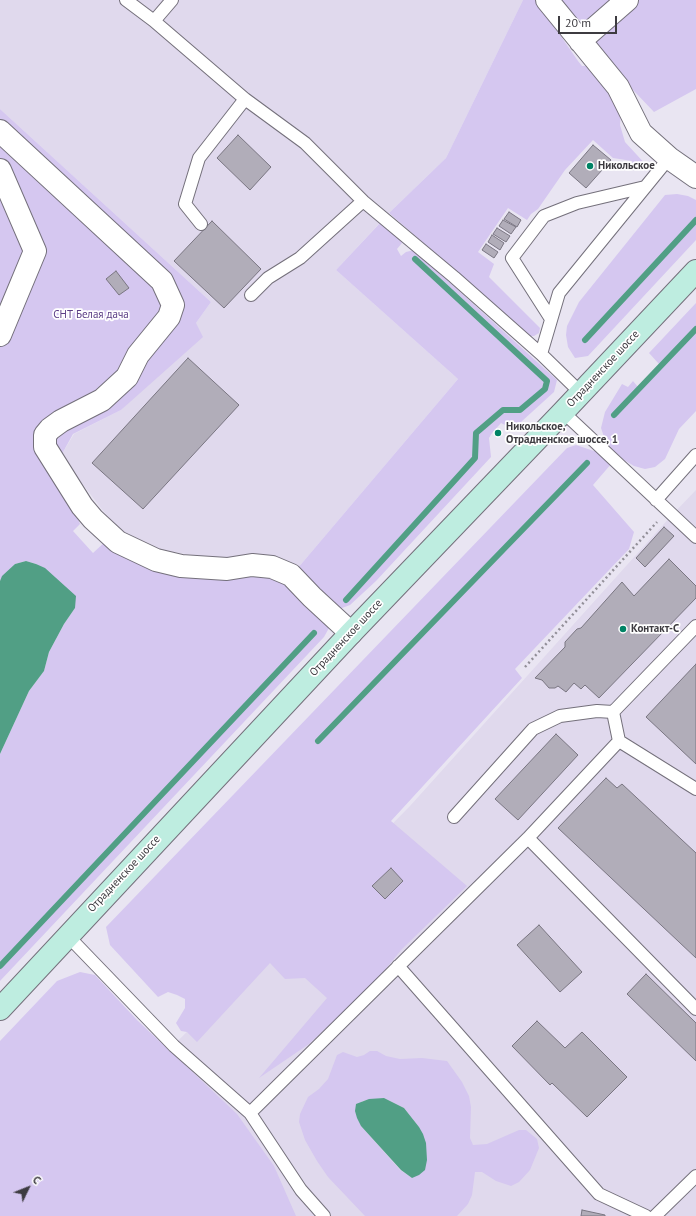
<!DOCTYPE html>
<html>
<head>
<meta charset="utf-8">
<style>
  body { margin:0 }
  #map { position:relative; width:696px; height:1216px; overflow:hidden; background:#e9e5f2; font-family:"PT Sans",sans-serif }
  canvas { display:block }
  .north { position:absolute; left:8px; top:1168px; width:40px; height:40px; -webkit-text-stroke:3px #fff; paint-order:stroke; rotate:47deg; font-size:11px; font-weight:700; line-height:16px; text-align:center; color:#3d3b40 }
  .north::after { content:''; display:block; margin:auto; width:14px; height:18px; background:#3d3b40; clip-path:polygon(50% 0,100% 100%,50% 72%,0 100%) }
  .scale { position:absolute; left:558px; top:16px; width:59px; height:18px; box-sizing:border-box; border:2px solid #3d3b40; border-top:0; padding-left:5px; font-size:12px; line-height:14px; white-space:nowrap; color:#3d3b40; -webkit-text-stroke:3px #fff; paint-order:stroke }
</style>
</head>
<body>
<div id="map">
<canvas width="696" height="1216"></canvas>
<div class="north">С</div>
<div class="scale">20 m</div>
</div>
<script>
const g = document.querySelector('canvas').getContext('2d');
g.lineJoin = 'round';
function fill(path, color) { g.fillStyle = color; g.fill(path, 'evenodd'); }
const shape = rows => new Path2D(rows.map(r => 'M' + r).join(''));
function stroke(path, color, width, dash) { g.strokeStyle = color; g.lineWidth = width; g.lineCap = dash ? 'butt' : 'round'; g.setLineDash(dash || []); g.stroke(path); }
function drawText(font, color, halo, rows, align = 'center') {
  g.font = font + ' "PT Sans",sans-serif'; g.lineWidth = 3.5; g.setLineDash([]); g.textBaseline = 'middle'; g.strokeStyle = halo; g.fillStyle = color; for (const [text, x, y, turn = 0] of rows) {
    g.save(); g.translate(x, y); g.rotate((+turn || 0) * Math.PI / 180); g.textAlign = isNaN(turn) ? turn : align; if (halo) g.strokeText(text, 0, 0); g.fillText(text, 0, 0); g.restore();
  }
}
fill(shape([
  [0,0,523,0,446,158,389,213,336,270,458,379,297,569,263,555,219,559,147,548,123,533,104,512,78,478,62,454,74,434,121,410,196,323,211,302,0,109],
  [696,490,696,1216,262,1216,164,1055,410,806,672,515]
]), '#e0d9ed');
fill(shape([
  [523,0,536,0,578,61,582,66,591,66,621,111,620,125,625,142,648,167,645,171,637,167,633,164,632,161,613,158,593,140,565,170,538,209,531,214,527,220,508,208,478,252,494,264,489,277,540,328,539,333,534,336,527,336,457,272,389,213,446,158],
  [553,0,622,0,587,24,575,17],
  [634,0,696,0,696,89,654,112,614,70,600,52,595,41],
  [0,109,211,302,196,323,203,337,121,410,73,434,62,454,78,478,64,488,73,505,80,524,73,531,93,553,107,540,269,576,288,583,327,619,329,628,324,637,0,981,0,754,29,691,44,671,49,652,64,624,75,608,36,564,26,561,15,564,0,581],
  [677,194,688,196,696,200,696,240,588,356,575,358,568,347,566,335,567,326,579,302,665,195],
  [381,222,400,238,402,243,397,249,401,256,406,252,414,250,557,380,554,392,521,422,507,426,501,423,492,433,489,438,491,457,376,581,350,605,342,608,338,607,297,569,458,379,336,270],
  [696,303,696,411,679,429,665,459,655,467,645,469,634,466,624,460,610,448,605,440,601,428,605,412,622,384,628,387,633,381,638,387,659,364,649,353],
  [576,445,594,451,597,448,612,463,593,485,634,532,629,549,515,669,522,678,391,821,467,886,402,949,374,983,309,1044,259,1078,327,998,305,978,285,979,270,963,197,1042,187,1032,181,1031,176,1023,185,1008,185,999,177,995,168,992,158,997,110,945,106,927,567,448],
  [80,972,95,975,137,1020,237,1114,274,1166,296,1216,0,1216,0,1041,57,981],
  [370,1051,377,1051,386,1056,400,1059,422,1058,447,1061,462,1082,469,1096,471,1107,470,1138,473,1145,487,1144,519,1130,526,1130,537,1139,539,1148,530,1170,519,1182,511,1186,496,1181,482,1172,475,1172,472,1195,468,1204,457,1216,365,1216,328,1177,317,1161,305,1140,299,1122,300,1114,308,1097,319,1089,328,1079,337,1055,343,1052,357,1057,364,1055],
  [384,1098,404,1108,419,1127,412,1178,400,1170,361,1126,362,1101]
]), '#d5c7f0');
fill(shape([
  [26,561,36,564,45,568,76,596,75,608,64,624,49,652,44,671,29,691,0,754,0,581,2,576,15,564],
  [384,1098,404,1108,419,1127,423,1134,426,1143,427,1160,425,1170,419,1175,412,1178,401,1170,361,1126,357,1118,355,1111,356,1104,369,1099]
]), '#519f85');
stroke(shape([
  [585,340,696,220],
  [614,415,696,329],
  [346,600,475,458,476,433,503,410,520,410,545,389,547,381,415,259],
  [318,741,587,463],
  [0,966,314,633]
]), '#519f85', 6);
const building = shape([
  [238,135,271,167,250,190,217,158,238,135],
  [593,145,611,160,586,188,569,173,593,145],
  [509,212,521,220,517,227,504,219,509,212],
  [503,220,516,227,511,234,499,226,503,220],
  [212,221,261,269,224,308,174,261,212,221],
  [497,228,510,236,506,242,493,234,497,228],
  [492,235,504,243,500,250,488,242,492,235],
  [486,244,498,252,494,258,482,250,486,244],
  [116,271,129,288,119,295,106,279,116,271],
  [188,358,239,405,143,509,92,463,188,358],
  [664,527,674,536,645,567,636,558,664,527],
  [669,559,696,586,696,598,599,698,585,685,581,689,574,683,566,692,558,686,555,688,549,688,542,680,535,678,565,647,565,642,577,629,581,628,622,582,634,596,669,559],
  [696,664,696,764,646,717,696,664],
  [556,734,578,755,518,820,495,799,556,734],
  [606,778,617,788,622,784,696,853,696,958,558,828,606,778],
  [391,868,403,881,385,899,372,886,391,868],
  [539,925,582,972,560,992,517,945,539,925],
  [646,974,696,1023,696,1061,627,994,646,974],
  [537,1021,565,1048,582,1032,627,1077,587,1117,552,1083,550,1085,512,1046,537,1021],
  [582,1210,605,1215,605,1216,581,1216,582,1210]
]);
fill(building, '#b1adb9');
stroke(building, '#7a7682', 1);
const service = shape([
  [126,0,154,21,245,99,305,143,363,201,454,277,541,354,581,393],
  [154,21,172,0],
  [201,224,185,204,199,158,245,99],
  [251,295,268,278,300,258,363,201],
  [551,319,512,258,544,216,577,203,645,187],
  [541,354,559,293,669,158],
  [563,412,696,537],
  [656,500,696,455],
  [619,741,696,789],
  [454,817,533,729,560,716,597,711,613,712],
  [528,838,696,1009],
  [67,935,174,1046,250,1113,301,1190,324,1216],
  [398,966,599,1194,646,1216],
  [250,1113,528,838,619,741,613,712,696,626],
  [655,1216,696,1176]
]);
const minor = shape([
  [547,0,618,87,641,133,669,158,696,177],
  [580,41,627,0],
  [0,131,162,281,173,305,169,317,138,355,127,377,102,400,61,421,50,429,45,435,45,447,82,506,93,519,118,542,156,560,181,566,227,569,252,565,272,567,291,575,312,597,351,633],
  [0,170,35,251,0,335]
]);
const secondary = shape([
  [0,1009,351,633,563,412,696,271]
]);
stroke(service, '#74707b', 14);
stroke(minor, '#74707b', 24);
stroke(secondary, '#74707b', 24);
stroke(shape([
  [525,667,657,522]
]), '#928f98', 2.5, [2, 3]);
stroke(service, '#fff', 12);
stroke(minor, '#fff', 22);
stroke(secondary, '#beede0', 22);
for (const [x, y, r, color] of [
  [590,166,4,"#008365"],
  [498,433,4,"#008365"],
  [623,629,4,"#008365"]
]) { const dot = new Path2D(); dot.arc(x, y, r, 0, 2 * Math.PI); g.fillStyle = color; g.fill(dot); stroke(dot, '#fff', 1.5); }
drawText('bold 11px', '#3d3b40', '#fff', [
  ["Никольское",598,166],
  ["Никольское,",506,427],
  ["Отрадненское шоссе, 1",506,440],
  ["Контакт-С",631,629]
], 'left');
drawText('11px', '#5b3d85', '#fff', [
  ["СНТ Белая дача",91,315]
]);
drawText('11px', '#3d3b40', '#fff', [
  ["Отрадненское шоссе",603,369,-47],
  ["Отрадненское шоссе",346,638,-47],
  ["Отрадненское шоссе",124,874,-47]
]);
</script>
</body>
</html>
